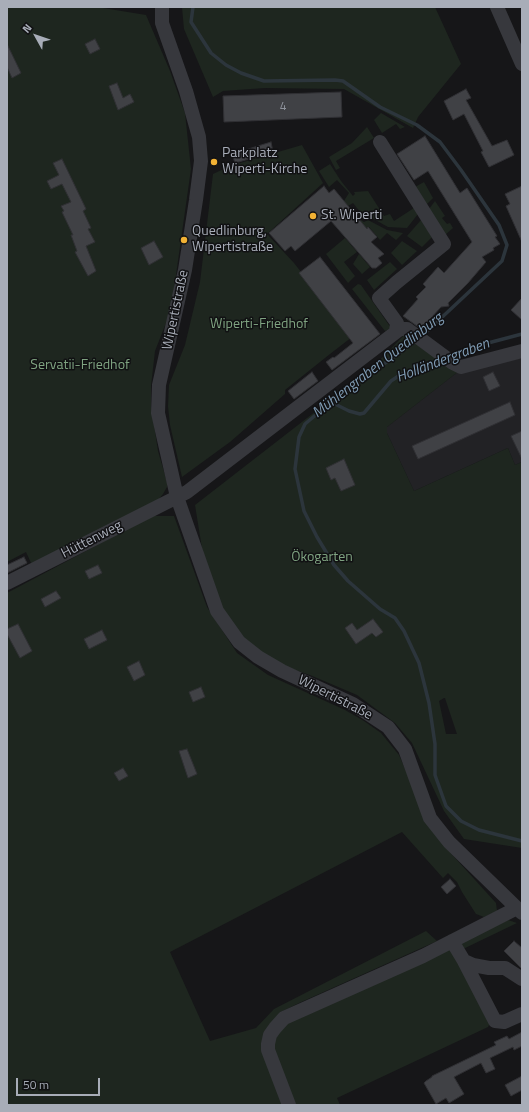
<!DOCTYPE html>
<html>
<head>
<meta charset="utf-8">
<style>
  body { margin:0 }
  #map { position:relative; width:529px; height:1112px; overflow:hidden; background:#161618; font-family:"Titillium Web",sans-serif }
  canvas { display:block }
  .frame { position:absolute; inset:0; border:8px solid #a8adb8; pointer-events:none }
  .north { position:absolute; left:16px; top:16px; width:40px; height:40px; -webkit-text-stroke:3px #111113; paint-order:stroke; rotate:310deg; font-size:11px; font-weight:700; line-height:16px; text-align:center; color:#a8adb8 }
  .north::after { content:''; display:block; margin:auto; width:14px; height:18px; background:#a8adb8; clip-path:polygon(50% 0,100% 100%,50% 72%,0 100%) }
  .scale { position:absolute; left:16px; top:1078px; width:84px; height:18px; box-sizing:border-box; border:2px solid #a8adb8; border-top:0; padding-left:5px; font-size:12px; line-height:14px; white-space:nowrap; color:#a8adb8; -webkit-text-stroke:3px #111113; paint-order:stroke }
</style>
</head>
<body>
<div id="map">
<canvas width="529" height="1112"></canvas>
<div class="frame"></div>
<div class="north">N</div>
<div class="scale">50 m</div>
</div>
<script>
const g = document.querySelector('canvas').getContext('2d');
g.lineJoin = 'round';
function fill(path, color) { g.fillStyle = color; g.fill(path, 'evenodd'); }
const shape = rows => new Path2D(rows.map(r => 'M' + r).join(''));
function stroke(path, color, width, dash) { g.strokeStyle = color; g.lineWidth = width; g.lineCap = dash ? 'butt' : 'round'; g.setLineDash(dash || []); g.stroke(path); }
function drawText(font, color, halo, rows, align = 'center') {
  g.font = font + ' "Titillium Web",sans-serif'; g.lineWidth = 3; g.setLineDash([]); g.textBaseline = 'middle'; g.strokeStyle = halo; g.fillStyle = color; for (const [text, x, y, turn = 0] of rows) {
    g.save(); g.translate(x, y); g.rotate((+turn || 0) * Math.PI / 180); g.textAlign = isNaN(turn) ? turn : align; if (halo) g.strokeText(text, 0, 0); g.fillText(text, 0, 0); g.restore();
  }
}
fill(shape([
  [522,358,522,462,515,465,508,448,414,491,387,433,387,427,459,371]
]), '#222225');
fill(shape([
  [7,7,97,7,146,15,170,71,185,113,191,169,171,310,155,351,151,386,151,405,158,451,167,482,167,487,163,494,158,500,32,565,26,552,7,562],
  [182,7,435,7,461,64,418,117,413,128,344,89,265,88,223,91,213,97,184,29],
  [381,113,405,127,400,129,396,124,382,133,374,120],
  [367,127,374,138,336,161,340,168,336,170,329,157,352,143],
  [302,145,323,183,267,234,294,263,352,337,330,354,285,390,285,394,230,442,182,477,170,425,168,406,169,385,185,345,200,282,213,174,230,166],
  [330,164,341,181,353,196,355,194,354,192,368,191,384,216,390,214,394,221,414,208,418,214,407,228,388,227,370,217,367,212,361,213,353,203,345,208,342,204,349,193,337,180,329,187,319,171],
  [424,182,433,198,426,205,415,187],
  [435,201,445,216,442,218,447,224,450,223,453,228,445,235,429,209],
  [359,219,364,222,368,220,387,230,403,233,396,240,387,233,380,240,369,227,363,231,356,222],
  [421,220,432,237,422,247,407,236],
  [345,238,357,252,344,262,355,276,348,283,326,254],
  [402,241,417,251,402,265,391,253],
  [359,254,370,267,362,274,353,264],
  [390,262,397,269,374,290,367,280],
  [358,284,361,285,391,328,385,331,352,289],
  [405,334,459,371,387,427,387,433,414,491,508,448,515,465,522,462,522,848,464,839,444,811,412,743,395,723,357,695,310,675,289,668,264,656,244,639,225,614,205,567,195,505,374,366],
  [444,698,445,698,457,734,446,734,439,701],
  [152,516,174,516,207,607,237,653,268,675,345,710,364,721,381,733,399,755,415,792,446,848,496,903,497,911,484,917,476,914,462,892,457,882,448,873,443,878,402,832,170,952,210,1041,256,1028,274,1009,426,931,437,941,299,1003,281,1012,268,1027,284,1105,7,1105,7,593],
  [508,920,517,923,461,950,458,943],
  [448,948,455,953,491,1021,488,1027,337,1098,340,1105,293,1105,273,1052,274,1038,288,1020]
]), '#1e261f');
stroke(shape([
  [193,7,191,22,211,53,226,65,241,73,264,81,335,80,343,81,380,107,417,125,440,142,461,170,499,225,507,245,502,261,422,336],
  [417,340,331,402,305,424,299,437,295,469,304,511,317,537,334,565,348,581,380,609,395,618,404,631,419,663,429,703,435,744,435,775,446,806,461,821,479,830,522,841],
  [452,356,488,343,522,334],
  [331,402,349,411,360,414,364,413,391,381,400,375,442,360]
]), '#2c353c', 3.5);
const building = shape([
  [95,39,100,49,90,54,85,44,95,39],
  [7,44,21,73,12,78,7,67,7,44],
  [117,83,123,98,130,94,134,102,118,110,109,86,117,83],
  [466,89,471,98,466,100,492,146,507,140,514,155,489,167,481,152,483,151,464,114,453,120,444,101,466,89],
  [341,92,342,117,224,122,223,96,341,92],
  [425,136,460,193,467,188,497,236,495,237,500,244,493,248,494,250,482,257,486,262,468,283,448,303,449,306,441,307,421,329,403,316,418,299,416,297,426,287,423,284,438,267,444,273,472,242,428,171,414,180,397,154,425,136],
  [271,142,273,152,235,163,232,154,271,142],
  [62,159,86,209,83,211,91,228,88,229,95,242,86,246,96,271,88,276,75,252,77,251,71,235,73,235,62,212,64,211,61,206,71,202,62,184,51,189,47,181,59,175,53,163,62,159],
  [324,186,329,193,334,189,367,229,368,227,377,237,371,242,384,254,378,258,382,263,376,268,372,268,331,221,295,251,291,246,285,251,269,233,324,186],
  [522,186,522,242,506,206,510,204,505,194,522,186],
  [154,241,163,257,149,265,141,248,154,241],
  [320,257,380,334,332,370,326,362,333,357,334,358,353,343,299,273,320,257],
  [522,298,522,320,511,310,522,298],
  [312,372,318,381,294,399,288,391,312,372],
  [493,372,500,386,489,391,483,377,493,372],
  [510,402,515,415,418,459,412,446,510,402],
  [522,431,522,459,511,436,522,431],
  [344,459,355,485,341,491,335,478,331,480,326,468,344,459],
  [24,557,27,563,7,573,7,565,24,557],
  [98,565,102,573,89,579,85,571,98,565],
  [56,591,61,598,45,607,41,599,56,591],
  [373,619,383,632,376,637,372,633,356,644,345,628,352,623,357,630,373,619],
  [18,624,32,651,20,658,7,634,7,629,18,624],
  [102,630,107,640,89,649,84,639,102,630],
  [139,661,145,675,134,681,127,667,139,661],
  [201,687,205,697,193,702,189,692,201,687],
  [187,749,197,774,188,778,179,751,187,749],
  [123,768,128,776,119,781,114,773,123,768],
  [450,879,456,886,447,894,441,887,450,879],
  [514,941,522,948,522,969,504,951,514,941],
  [522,1032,522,1046,514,1050,513,1047,490,1058,495,1069,486,1073,481,1063,454,1077,464,1094,449,1103,446,1098,436,1104,424,1083,426,1081,432,1077,432,1076,496,1045,494,1042,507,1036,509,1039,522,1032],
  [522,1076,522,1090,511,1096,505,1085,522,1076]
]);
fill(building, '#404145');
stroke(building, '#303034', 1);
stroke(shape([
  [162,7,162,23,186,91,199,137,201,161,196,200,185,270,159,385,158,413,177,497,217,611,239,642,258,657,282,671,353,704,388,727,405,749,430,818,449,842,522,913],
  [497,7,522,64],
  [380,142,444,244,397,282,379,298,397,323,396,331],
  [7,583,187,492,400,329,407,329,453,363,461,367,522,351],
  [452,941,464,961,495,1021,504,1022,522,1014],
  [464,961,473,965,489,968,505,968,522,979],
  [289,1105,268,1050,268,1044,270,1035,275,1028,284,1018,423,956,517,908]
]), '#37383d', 14);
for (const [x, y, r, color] of [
  [214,162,4,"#f2b134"],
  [313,216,4,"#f2b134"],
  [184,240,4,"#f2b134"]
]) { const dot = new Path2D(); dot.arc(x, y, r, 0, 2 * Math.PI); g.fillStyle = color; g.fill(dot); stroke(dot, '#111113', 1.5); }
drawText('12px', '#8e929b', null, [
  ["4",283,107]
]);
drawText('14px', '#a8adb8', '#111113', [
  ["Parkplatz",222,154],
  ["Wiperti-Kirche",222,170],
  ["St. Wiperti",321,216],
  ["Quedlinburg,",192,232],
  ["Wipertistraße",192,248]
], 'left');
drawText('14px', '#a8adb8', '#111113', [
  ["Wipertistraße",176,310,-78],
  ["Hüttenweg",92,540,-27],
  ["Wipertistraße",335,698,27]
]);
drawText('14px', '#7fa381', '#111113', [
  ["Wiperti-Friedhof",259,325],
  ["Servatii-Friedhof",80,366],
  ["Ökogarten",322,558]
]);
drawText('italic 15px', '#7f9bb3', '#111113', [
  ["Holländergraben",443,361,-21],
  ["Mühlengraben Quedlinburg",378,366,-38]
]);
</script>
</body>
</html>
